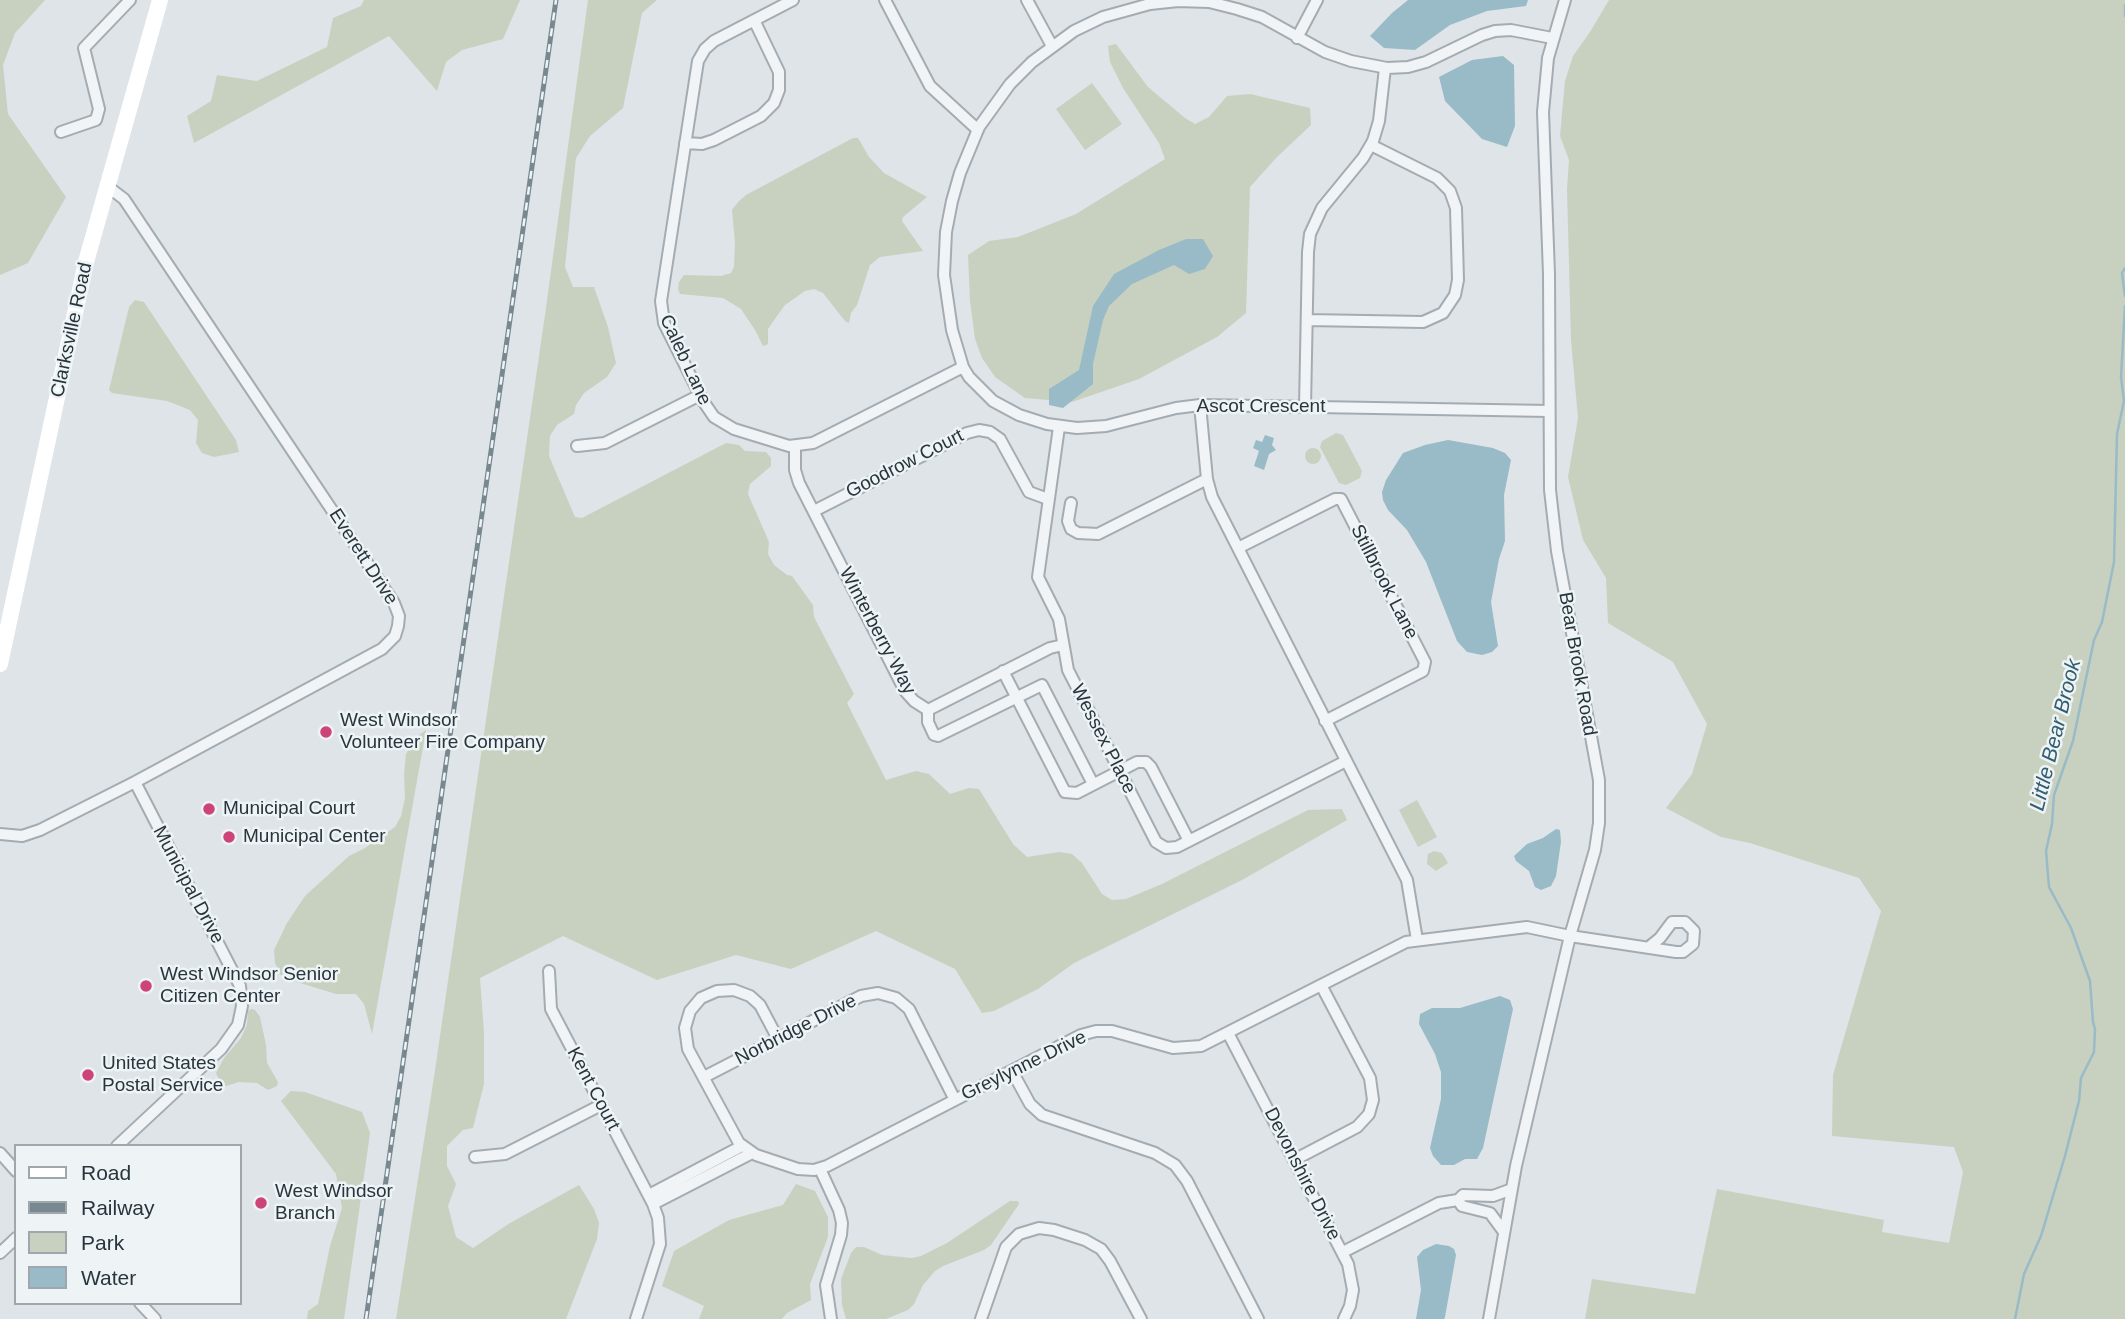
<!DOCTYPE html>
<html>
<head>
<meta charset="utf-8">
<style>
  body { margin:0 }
  #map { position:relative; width:2125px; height:1319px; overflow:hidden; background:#dee4e8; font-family:Helvetica,sans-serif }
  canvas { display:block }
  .legend { position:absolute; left:14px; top:1144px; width:228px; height:161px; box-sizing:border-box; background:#eef3f5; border:2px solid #9fa7ac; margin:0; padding:9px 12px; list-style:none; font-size:21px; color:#28353e }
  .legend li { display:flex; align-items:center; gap:14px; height:35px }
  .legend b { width:35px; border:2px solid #9fa7ac }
</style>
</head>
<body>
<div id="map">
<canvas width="2125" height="1319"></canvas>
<ul class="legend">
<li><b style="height:9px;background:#fff"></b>Road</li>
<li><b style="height:9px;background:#788891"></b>Railway</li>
<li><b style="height:19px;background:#c8d1bf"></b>Park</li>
<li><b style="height:19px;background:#99bbc7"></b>Water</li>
</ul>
</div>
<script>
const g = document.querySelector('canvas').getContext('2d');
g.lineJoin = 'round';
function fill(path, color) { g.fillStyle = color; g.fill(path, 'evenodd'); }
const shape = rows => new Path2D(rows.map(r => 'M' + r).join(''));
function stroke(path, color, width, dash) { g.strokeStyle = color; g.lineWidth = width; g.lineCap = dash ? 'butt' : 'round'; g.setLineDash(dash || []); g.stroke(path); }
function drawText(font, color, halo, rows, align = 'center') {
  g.font = font + ' Helvetica,sans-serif'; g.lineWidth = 5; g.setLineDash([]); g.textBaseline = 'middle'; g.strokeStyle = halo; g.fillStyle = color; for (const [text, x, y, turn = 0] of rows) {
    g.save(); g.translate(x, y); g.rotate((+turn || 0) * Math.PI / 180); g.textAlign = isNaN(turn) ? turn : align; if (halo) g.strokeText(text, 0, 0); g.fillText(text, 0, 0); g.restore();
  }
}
fill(shape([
  [0,0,45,0,15,33,3,65,8,114,66,197,28,263,0,275],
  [364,0,520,0,503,39,462,50,446,62,437,91,389,36,194,143,187,116,211,101,217,75,257,81,327,47,333,18,361,6],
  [588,0,657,0,642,13,623,108,590,136,576,158,565,267,573,287,594,287,608,327,616,363,607,377,584,393,576,405,574,414,557,425,550,436,549,456,575,517,582,518,726,443,739,445,745,451,766,452,771,458,771,466,750,484,748,494,769,542,768,554,774,565,787,575,792,576,813,605,814,617,854,694,847,703,886,780,916,771,929,774,950,794,969,788,979,789,1013,844,1027,857,1059,852,1072,854,1082,863,1102,894,1112,900,1126,899,1162,884,1308,810,1342,809,1347,820,1242,880,1074,963,1038,989,994,1011,982,1013,955,969,876,931,791,969,736,955,657,980,563,936,480,978,484,1033,484,1084,473,1128,463,1130,447,1146,447,1166,456,1184,448,1206,456,1237,473,1248,510,1223,579,1185,594,1209,599,1223,597,1239,566,1319,396,1319,434,1077,545,315],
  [1609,0,2125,0,2125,1319,1585,1319,1592,1279,1695,1294,1717,1189,1884,1220,1882,1232,1949,1243,1963,1172,1954,1147,1832,1136,1833,1075,1881,911,1859,878,1750,843,1721,837,1666,808,1692,774,1707,724,1673,662,1608,623,1606,578,1583,540,1568,477,1578,418,1571,340,1567,189,1569,160,1560,136,1565,81,1573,56,1590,32],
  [1116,44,1148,87,1185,118,1195,124,1209,117,1227,96,1250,94,1310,108,1311,125,1277,157,1250,187,1246,313,1217,337,1139,379,1072,402,1025,398,995,377,982,358,975,339,970,301,968,255,989,241,1018,237,1076,214,1165,159,1159,143,1123,88,1110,62,1108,46],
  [1092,83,1122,124,1085,150,1056,109],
  [853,138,858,138,869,157,884,173,927,197,903,217,902,221,923,251,880,257,870,265,857,305,851,313,849,323,845,321,823,293,814,289,805,291,785,305,777,316,768,329,768,344,763,346,755,330,741,309,723,298,680,294,678,289,679,282,684,275,721,276,731,273,734,267,735,243,732,210,739,201,746,195],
  [135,300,144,302,236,440,239,452,214,457,202,453,196,443,198,420,190,410,167,401,112,393,109,390,129,307],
  [1336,433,1343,435,1362,471,1360,478,1346,485,1339,483,1320,447,1322,441],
  '1305 456a8 8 0 1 1 16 0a8 8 0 1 1-16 0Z',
  [426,730,372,1034,364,1004,356,994,336,994,284,978,280,974,275,963,274,950,287,923,305,896,349,856,365,848,395,827,401,816,405,798,404,774,406,754,416,737],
  [1417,800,1437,837,1418,847,1399,810],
  [1434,851,1442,853,1448,863,1436,871,1427,864,1428,854],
  [251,1009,255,1010,260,1017,266,1045,267,1063,278,1082,277,1086,268,1090,257,1083,239,1082,226,1086,220,1081,216,1073,224,1058,241,1038,247,1025,248,1011],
  [291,1091,305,1092,362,1112,370,1133,344,1319,307,1319,308,1311,318,1304,330,1246,342,1208,336,1174,281,1101],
  [796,1184,815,1191,828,1217,828,1237,810,1284,811,1300,787,1313,782,1319,699,1319,704,1306,662,1286,674,1251,729,1220,783,1205],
  [1010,1201,1018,1201,1019,1204,991,1245,984,1250,943,1266,935,1271,923,1285,914,1304,908,1310,886,1319,846,1319,842,1305,841,1279,851,1253,856,1247,864,1247,882,1255,912,1258,921,1256,947,1243]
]), '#c8d1bf');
fill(shape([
  [1408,0,1528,0,1526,6,1487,11,1450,25,1415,50,1384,48,1370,36,1392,13],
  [1503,56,1514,65,1515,126,1507,147,1482,139,1445,101,1439,77,1472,60],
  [1186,239,1203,239,1213,256,1205,269,1189,274,1174,265,1132,284,1109,306,1103,320,1093,364,1093,384,1063,408,1049,405,1049,389,1079,370,1093,306,1114,274,1159,250],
  [1265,435,1274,438,1272,445,1276,450,1269,454,1264,470,1254,466,1259,451,1253,448,1256,440,1262,442],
  [1448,440,1493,448,1505,453,1511,460,1504,495,1505,541,1499,559,1491,602,1498,646,1492,652,1482,655,1467,652,1457,641,1426,562,1407,530,1388,510,1383,500,1382,492,1386,480,1403,453,1425,445],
  [1556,829,1560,830,1561,842,1556,876,1551,886,1541,890,1535,887,1529,871,1516,861,1514,856,1527,844,1543,838],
  [1500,996,1510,1000,1513,1009,1483,1148,1477,1159,1465,1159,1454,1165,1441,1165,1433,1156,1430,1148,1441,1099,1441,1072,1435,1054,1419,1024,1420,1014,1432,1008,1460,1008],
  [1436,1244,1449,1246,1454,1249,1456,1255,1445,1317,1444,1319,1416,1319,1421,1290,1417,1257,1423,1250]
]), '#99bbc7');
stroke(shape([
  [2125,5,2125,16],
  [2125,268,2122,273,2125,296],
  [2015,1319,2024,1274,2041,1236,2065,1156,2079,1101,2081,1078,2094,1052,2095,1029,2093,1022,2090,981,2071,928,2049,887,2046,851,2052,824,2054,795,2073,741,2094,640,2102,622,2114,562,2117,434,2124,401,2121,377,2125,306]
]), '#99bbc7', 2.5);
const street = shape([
  [793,0,714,41,705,49,698,61,661,301,664,323,703,401,714,417,734,429,789,446,813,443,963,367],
  [885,0,930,86,978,130],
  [1027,0,1052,46],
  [1297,38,1317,0],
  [61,132,96,120,99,109,84,48,130,0],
  [685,143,702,144,714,140,761,116,774,103,779,90,779,72,754,20],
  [1307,320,1423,322,1443,313,1455,295,1458,280,1456,208,1450,191,1437,178,1371,145],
  [1200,405,1207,479,1212,497,1407,880,1417,940],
  [1305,407,1308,252,1310,234,1322,208,1363,158,1373,141,1379,121,1385,68],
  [1549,411,1200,405,1176,408,1106,426,1077,428,1047,424,1019,415,993,401,969,377,963,367,952,330,944,275,946,232,952,201,960,173,979,127,1010,84,1032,62,1074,31,1103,17,1150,4,1178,1,1209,2,1237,9,1262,17,1325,52,1351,61,1387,68,1408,67,1426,62,1482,35,1495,31,1511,30,1552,38],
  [1059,427,1038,577,1059,619,1068,670,1156,842,1166,848,1177,847,1346,761],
  [577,446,605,443,700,395],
  [795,447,795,470,799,483,905,691,914,701,928,710,1050,648,1063,645],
  [1071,503,1068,521,1071,529,1078,533,1098,534,1207,479],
  [814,511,967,433,979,430,990,432,1000,439,1029,492,1048,499],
  [1238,548,1335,499,1341,499,1425,662,1423,671,1325,721],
  [1003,671,1065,792,1077,793,1137,762,1146,762,1151,767,1189,841],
  [928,710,928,722,934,735,938,736,1042,685,1093,784],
  [0,834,22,836,40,830,135,782,382,649,395,636,398,626,399,616,394,603,124,199,107,186],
  [549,971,551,1009,653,1204,658,1218,660,1244,636,1319],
  [1228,1033,1348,1264,1353,1290,1350,1306,1344,1319],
  [778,1039,760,1005,750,996,734,990,717,991,701,998,690,1011,685,1028,688,1049,739,1143,756,1155,798,1169,814,1170,827,1166,1081,1035,1096,1031,1112,1031,1173,1048,1201,1046,1406,942,1527,927,1570,936,1676,952,1683,952,1693,944,1694,931,1685,922,1672,922,1660,938,1649,947],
  [1012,1071,1030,1104,1042,1115,1155,1153,1175,1165,1187,1181,1258,1319],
  [704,1077,861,996,878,993,896,998,909,1009,955,1100],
  [117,1146,221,1049,238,1025,242,1006,240,986,234,974,135,782],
  [0,1153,16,1171],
  [475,1157,505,1154,601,1105],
  [1294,1160,1357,1127,1369,1114,1373,1100,1370,1078,1321,985],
  [820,1169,839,1210,842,1223,841,1235,826,1285,831,1319],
  [649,1195,742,1146],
  [1458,1200,1462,1206,1490,1213,1504,1232],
  [653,1204,752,1153],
  [1343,1252,1439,1203,1458,1200,1463,1195,1493,1196,1512,1189],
  [0,1253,16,1238],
  [140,1303,155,1319],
  [981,1319,1006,1247,1019,1234,1039,1228,1054,1230,1085,1240,1101,1249,1110,1261,1141,1319],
  [1489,1319,1516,1166,1570,936,1595,850,1599,823,1599,780,1557,551,1550,490,1549,274,1543,112,1548,58,1565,0]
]);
stroke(street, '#a4acb2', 14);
stroke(street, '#f1f4f6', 10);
stroke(shape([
  [0,664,86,262,160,0]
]), '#fff', 16);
const rail = shape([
  [366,1319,556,0]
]);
stroke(rail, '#788891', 5);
stroke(rail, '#eef3f5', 2.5, [8]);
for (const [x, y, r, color] of [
  [326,732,7,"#cc447a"],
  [209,809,7,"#cc447a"],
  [229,837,7,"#cc447a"],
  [146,986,7,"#cc447a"],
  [88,1075,7,"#cc447a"],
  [261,1203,7,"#cc447a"]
]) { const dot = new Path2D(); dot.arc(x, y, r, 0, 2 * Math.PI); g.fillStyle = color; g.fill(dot); stroke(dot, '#eef3f5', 2.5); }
drawText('19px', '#28353e', '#eef3f5', [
  ["Clarksville Road",72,330,-78],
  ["Caleb Lane",685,360,65],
  ["Ascot Crescent",1261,407],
  ["Goodrow Court",905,464,-27],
  ["Everett Drive",363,557,57],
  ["Stillbrook Lane",1384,582,63],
  ["Winterberry Way",877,631,62],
  ["Bear Brook Road",1577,664,80],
  ["Wessex Place",1103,739,63],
  ["Municipal Drive",188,885,62],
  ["Norbridge Drive",796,1030,-27],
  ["Greylynne Drive",1024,1066,-26],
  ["Kent Court",593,1089,62],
  ["Devonshire Drive",1302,1174,63]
]);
drawText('19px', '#28353e', '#eef3f5', [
  ["West Windsor",340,721],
  ["Volunteer Fire Company",340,743],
  ["Municipal Court",223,809],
  ["Municipal Center",243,837],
  ["West Windsor Senior",160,975],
  ["Citizen Center",160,997],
  ["United States",102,1064],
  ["Postal Service",102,1086],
  ["West Windsor",275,1192],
  ["Branch",275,1214]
], 'left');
drawText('italic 21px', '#325e71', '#eef3f5', [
  ["Little Bear Brook",2056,735,-76]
]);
</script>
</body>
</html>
